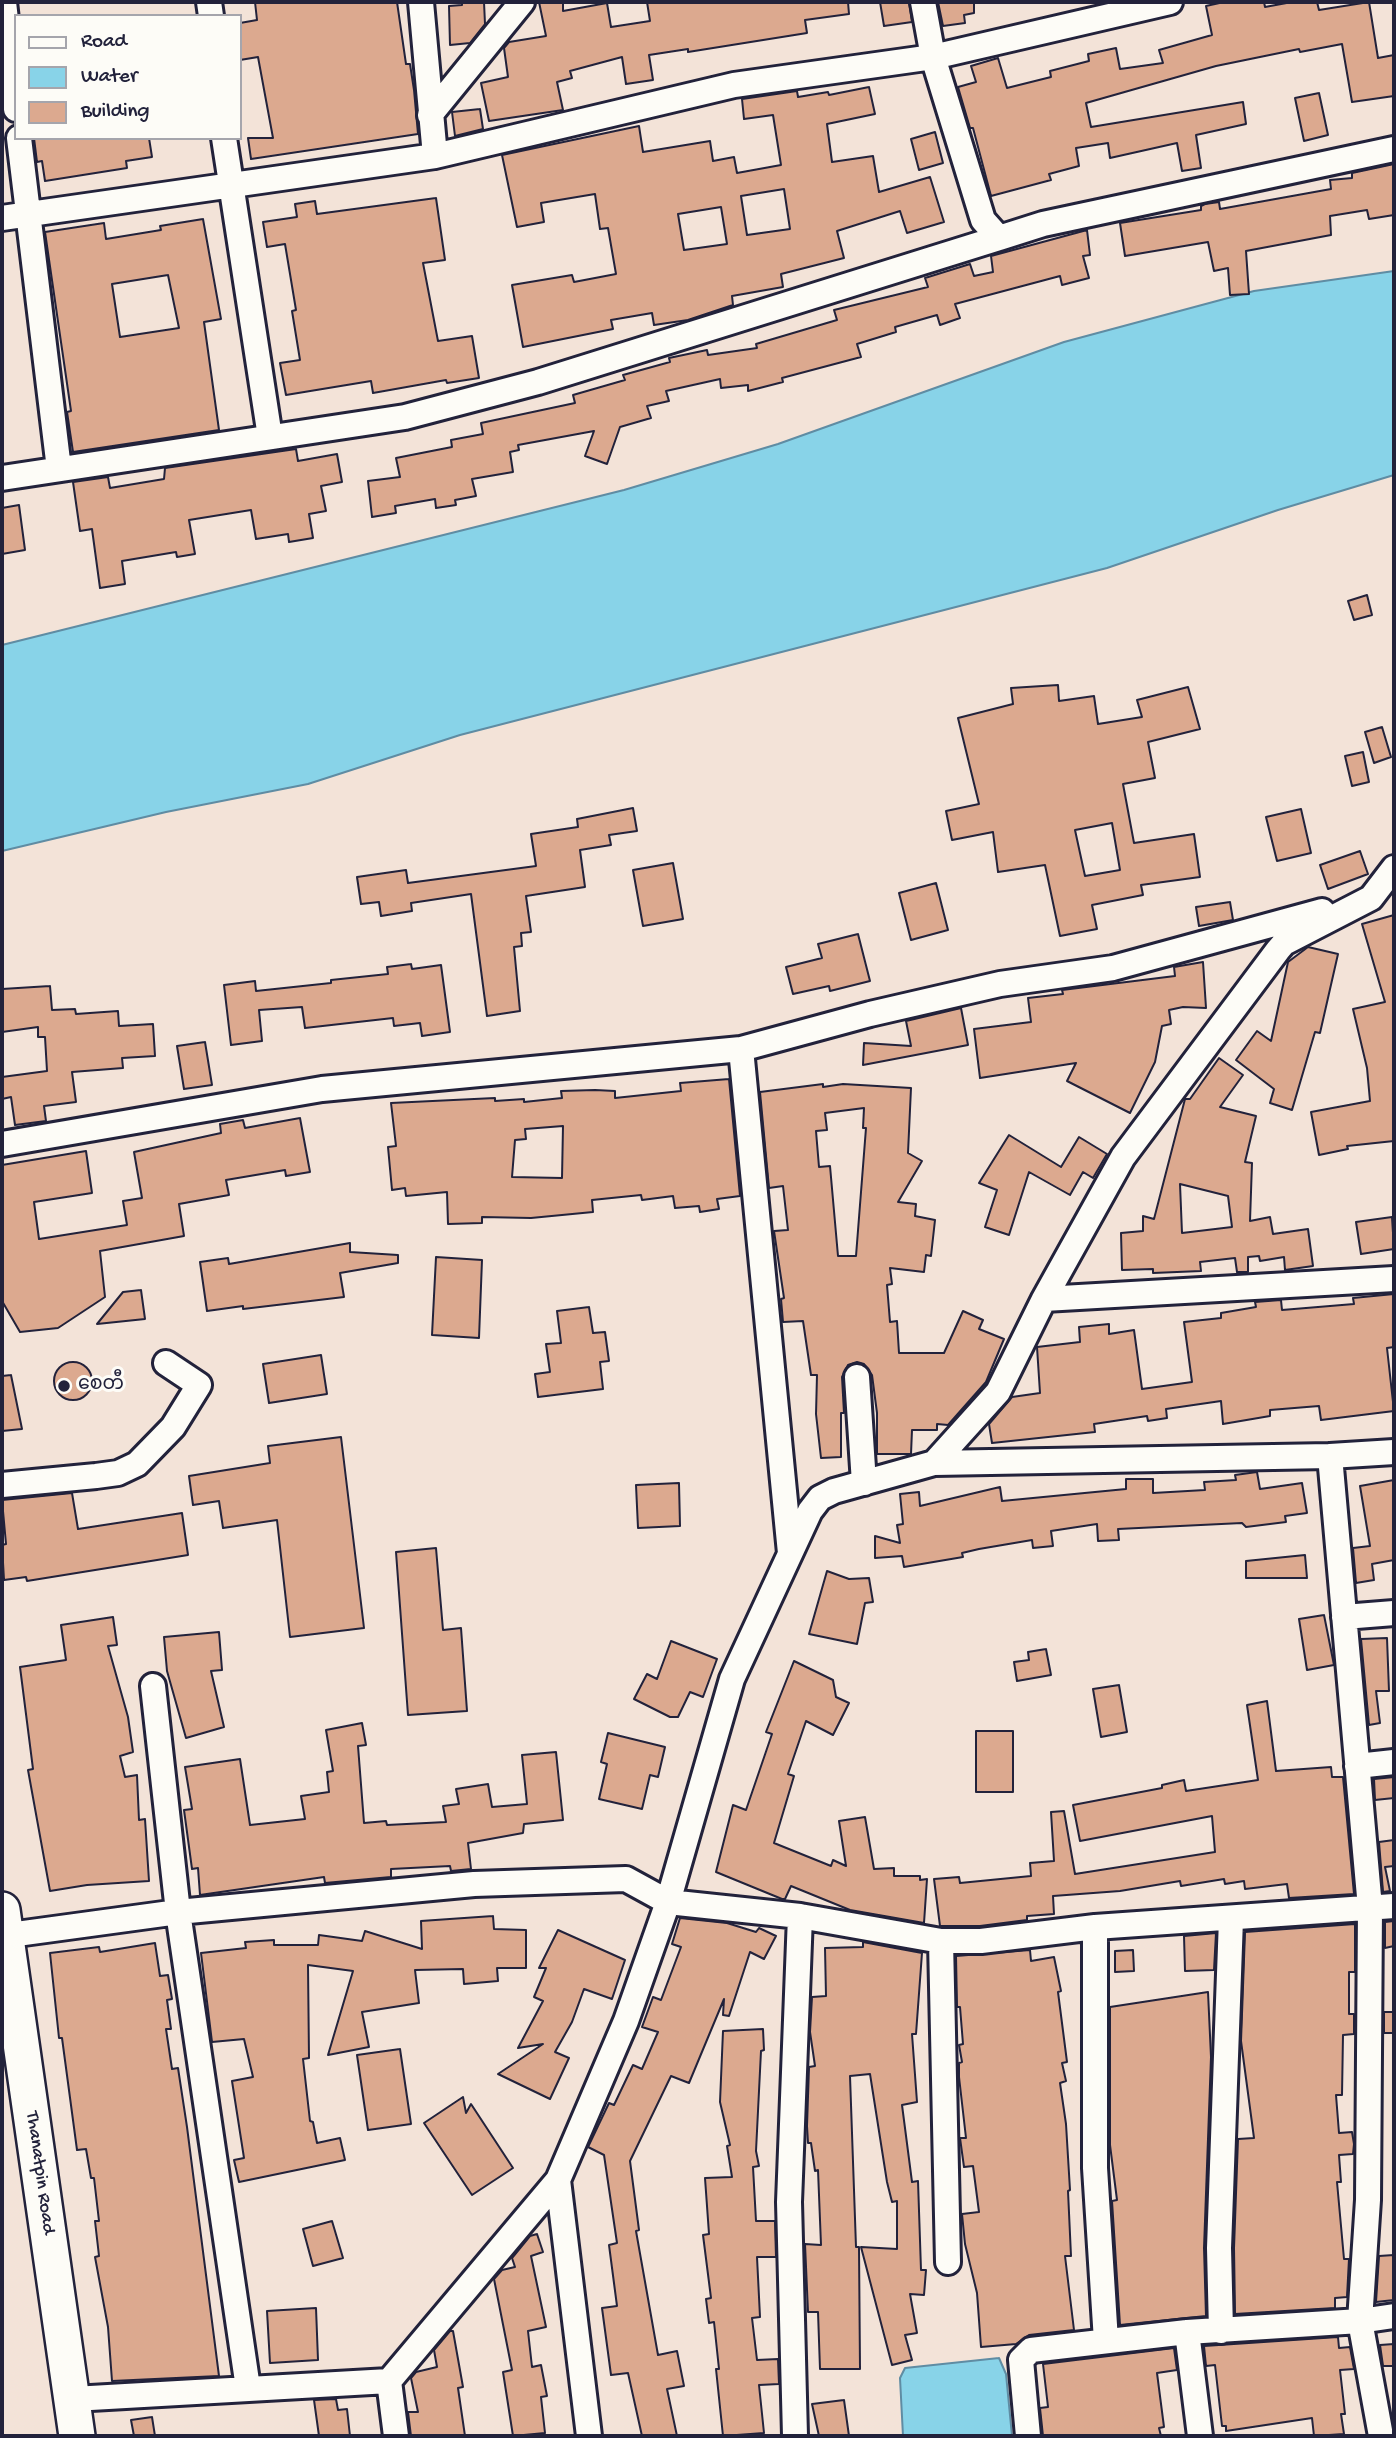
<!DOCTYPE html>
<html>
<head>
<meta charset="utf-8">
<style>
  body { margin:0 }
  #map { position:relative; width:1396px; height:2438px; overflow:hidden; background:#f3e3d8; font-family:"Gochi Hand",sans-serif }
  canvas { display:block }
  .frame { position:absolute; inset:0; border:4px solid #22223b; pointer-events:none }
  .legend { position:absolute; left:14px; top:14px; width:228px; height:126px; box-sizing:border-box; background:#fdfcf7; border:2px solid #a5a5ac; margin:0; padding:9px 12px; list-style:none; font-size:21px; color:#22223b }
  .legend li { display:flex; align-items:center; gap:14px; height:35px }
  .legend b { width:35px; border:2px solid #a5a5ac }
</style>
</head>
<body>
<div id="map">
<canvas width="1396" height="2438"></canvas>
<div class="frame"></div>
<ul class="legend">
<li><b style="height:9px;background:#fdfcf7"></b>Road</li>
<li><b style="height:19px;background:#88d3e8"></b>Water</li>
<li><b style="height:19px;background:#dca98f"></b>Building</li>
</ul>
</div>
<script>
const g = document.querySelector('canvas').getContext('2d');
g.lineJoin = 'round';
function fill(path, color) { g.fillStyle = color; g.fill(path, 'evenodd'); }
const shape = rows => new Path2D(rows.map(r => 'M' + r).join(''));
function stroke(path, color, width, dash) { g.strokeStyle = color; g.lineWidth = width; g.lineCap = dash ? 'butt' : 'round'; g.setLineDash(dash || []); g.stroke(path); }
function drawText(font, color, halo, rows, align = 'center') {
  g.font = font + ' "Gochi Hand","Noto Sans Myanmar",sans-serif'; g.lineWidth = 6; g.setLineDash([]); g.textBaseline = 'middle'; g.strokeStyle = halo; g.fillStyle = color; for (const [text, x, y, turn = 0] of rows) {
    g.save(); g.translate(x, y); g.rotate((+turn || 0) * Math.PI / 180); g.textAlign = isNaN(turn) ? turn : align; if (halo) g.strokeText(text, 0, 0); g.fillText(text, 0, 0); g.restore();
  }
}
const water = shape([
  [1394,271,1394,475,1278,510,1107,568,460,735,308,784,166,812,2,851,2,645,624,490,778,444,1064,342,1254,291,1394,271],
  [999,2358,1006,2374,1012,2436,903,2436,900,2378,905,2368,999,2358]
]);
fill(water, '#88d3e8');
stroke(water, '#5f8ca3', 2);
const building = shape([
  [255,2,397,2,406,64,410,64,414,90,418,134,251,159,248,138,273,138,258,57,240,60,240,23,257,20,255,2],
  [462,2,484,2,485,24,470,43,450,45,449,6,462,5,462,2],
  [539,2,563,2,563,11,607,3,611,27,650,21,647,2,848,2,849,14,805,20,807,33,688,52,688,49,649,55,653,80,626,84,622,57,570,71,572,78,557,82,563,110,489,121,481,83,508,77,504,48,509,42,546,36,539,2],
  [880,2,909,2,912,22,884,26,880,2],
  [938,2,974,2,974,13,964,15,965,23,943,26,938,2],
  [1224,2,1264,2,1265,7,1292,2,1317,2,1319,10,1369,2,1378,58,1394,55,1394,96,1352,102,1342,44,1300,52,1299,49,1216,66,1086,103,1091,127,1243,102,1246,124,1196,135,1201,168,1182,171,1177,143,1110,158,1108,143,1076,148,1079,166,1049,174,1051,180,991,196,973,128,970,128,958,87,976,82,971,66,998,58,1007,88,1051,77,1050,71,1089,61,1088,54,1116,48,1120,69,1163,63,1159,50,1212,35,1206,6,1224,2],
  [869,87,875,114,827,124,832,162,873,156,879,192,930,177,944,222,907,233,900,211,837,231,844,258,781,274,783,287,732,296,733,305,688,320,654,325,652,313,611,320,613,329,523,347,512,285,572,275,574,282,616,274,608,228,600,229,595,194,541,203,544,222,517,227,502,155,639,126,643,152,710,141,713,161,734,157,737,173,781,165,773,115,744,119,742,99,797,91,798,97,828,92,829,95,869,87],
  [784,189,790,229,747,235,741,196,784,189],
  [721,207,727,244,684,250,678,214,721,207],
  [1319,93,1328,135,1304,141,1295,98,1319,93],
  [480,109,483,129,455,136,452,112,480,109],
  [935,132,943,163,919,170,911,139,935,132],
  [34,138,149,138,152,157,126,161,127,168,45,181,42,161,37,162,34,138],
  [1394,164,1394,215,1369,219,1367,210,1330,216,1331,235,1246,251,1249,294,1230,295,1228,268,1214,271,1208,242,1125,256,1120,223,1201,210,1201,206,1205,204,1219,202,1220,209,1331,189,1330,180,1352,178,1352,173,1394,164],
  [436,198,445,260,423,263,438,341,472,336,479,378,447,383,446,380,373,393,371,381,286,395,280,363,300,360,292,311,296,310,285,244,267,247,263,222,297,217,295,204,315,201,317,214,436,198],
  [203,219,221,319,204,322,219,430,73,452,67,412,71,411,45,232,104,223,106,239,161,230,160,226,203,219],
  [168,275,179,328,120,337,112,284,168,275],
  [1087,230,1090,255,1083,256,1089,278,1062,285,1060,276,955,304,960,318,940,325,937,315,895,327,896,332,857,344,861,357,782,378,783,382,748,391,748,385,721,388,720,379,666,391,669,401,647,406,651,418,620,427,607,464,585,456,594,431,518,445,519,450,510,452,513,472,472,479,476,496,455,500,456,505,436,508,435,499,395,506,396,513,372,517,368,481,400,477,396,458,452,447,451,440,483,434,481,423,575,403,573,395,625,380,623,375,670,362,669,358,707,350,708,355,757,348,756,344,837,320,834,310,928,287,925,278,970,264,974,276,993,272,991,256,1087,230],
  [296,449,298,461,337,454,342,482,321,486,326,511,309,514,313,538,289,542,288,534,256,539,251,510,189,520,195,554,177,557,176,552,122,561,125,584,100,588,92,529,80,531,73,482,108,477,110,488,164,479,165,468,296,449],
  [19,505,25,550,2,554,2,508,19,505],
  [1367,595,1372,615,1354,620,1348,601,1367,595],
  [1058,685,1059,701,1094,696,1098,724,1142,717,1137,700,1188,687,1200,729,1148,742,1155,778,1123,784,1134,843,1194,834,1200,877,1141,885,1143,895,1092,905,1097,929,1060,936,1045,865,998,872,993,832,952,840,946,811,979,804,958,718,1013,704,1011,688,1058,685],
  [1112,823,1120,870,1085,876,1075,830,1112,823],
  [1382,727,1391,757,1374,763,1365,732,1382,727],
  [1363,752,1369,782,1352,786,1345,756,1363,752],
  [633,808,637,831,609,835,611,845,580,850,585,887,526,896,531,932,521,933,522,946,514,947,520,1011,487,1016,471,894,411,903,412,911,381,916,379,902,361,904,357,877,406,870,408,883,536,866,531,834,578,827,577,819,633,808],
  [1301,809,1311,853,1277,861,1266,817,1301,809],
  [1360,851,1368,874,1328,889,1320,865,1360,851],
  [673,863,683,919,643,926,633,870,673,863],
  [936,883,948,930,911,940,899,893,936,883],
  [1230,902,1233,920,1199,926,1196,907,1230,902],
  [1394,915,1394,1141,1347,1146,1348,1149,1319,1155,1311,1112,1370,1101,1367,1068,1353,1009,1385,1002,1362,924,1394,915],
  [858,934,870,981,830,991,829,986,793,994,786,967,822,958,818,944,858,934],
  [1308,947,1338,954,1320,1033,1315,1032,1292,1110,1270,1103,1274,1089,1236,1060,1257,1031,1271,1041,1288,962,1308,947],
  [1203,962,1206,1008,1183,1007,1169,1010,1171,1024,1162,1026,1155,1062,1130,1113,1067,1081,1076,1063,980,1078,974,1029,1031,1022,1028,998,1063,994,1062,990,1175,976,1174,967,1203,962],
  [411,964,412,969,441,965,450,1032,422,1036,420,1023,394,1026,393,1018,305,1028,302,1007,259,1010,262,1041,231,1045,224,985,255,981,256,991,331,983,331,980,388,974,387,967,411,964],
  [50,986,52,1010,75,1009,76,1014,118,1011,119,1026,153,1024,155,1056,122,1058,123,1068,72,1072,76,1102,44,1106,46,1121,15,1125,11,1097,2,1099,2,1077,47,1071,45,1037,38,1037,38,1027,2,1032,2,989,50,986],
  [961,1008,968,1045,863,1065,864,1043,911,1046,906,1021,961,1008],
  [205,1042,212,1085,184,1089,177,1046,205,1042],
  [1219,1058,1243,1075,1220,1107,1256,1116,1245,1162,1252,1163,1250,1221,1270,1217,1273,1234,1308,1229,1313,1266,1285,1270,1284,1257,1260,1261,1259,1256,1248,1257,1248,1272,1237,1272,1235,1258,1200,1262,1201,1271,1153,1273,1153,1269,1122,1270,1121,1233,1143,1231,1143,1216,1154,1219,1185,1099,1190,1099,1219,1058],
  [1180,1184,1228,1196,1232,1227,1182,1233,1180,1184],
  [729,1079,740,1196,717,1199,719,1209,700,1212,699,1206,675,1208,673,1196,642,1200,641,1195,592,1200,593,1212,531,1218,482,1217,482,1223,448,1224,447,1192,406,1196,405,1188,392,1190,388,1147,396,1146,391,1103,495,1098,495,1101,524,1099,524,1102,562,1098,561,1091,595,1090,615,1091,615,1098,681,1091,680,1083,729,1079],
  [563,1126,562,1178,512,1177,515,1140,526,1139,525,1129,563,1126],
  [823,1084,823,1087,843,1084,911,1088,908,1153,922,1161,898,1202,916,1204,915,1216,935,1220,931,1256,926,1255,924,1272,890,1268,892,1284,887,1285,890,1322,897,1321,899,1353,944,1353,963,1311,983,1320,979,1329,1004,1339,986,1382,948,1425,937,1424,937,1430,912,1430,911,1454,877,1454,877,1413,872,1375,864,1364,857,1362,848,1365,842,1377,844,1413,841,1413,841,1457,821,1458,816,1414,817,1375,811,1375,803,1321,783,1322,781,1299,784,1298,774,1231,788,1230,783,1186,769,1188,760,1092,823,1084],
  [864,1108,863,1128,866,1128,856,1256,838,1256,830,1166,819,1167,816,1131,827,1130,825,1113,864,1108],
  [300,1118,310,1172,286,1176,285,1170,226,1180,229,1195,179,1204,184,1236,100,1251,105,1297,58,1328,20,1332,2,1301,2,1165,86,1151,92,1193,34,1202,39,1239,127,1225,123,1201,142,1198,134,1152,221,1133,220,1124,243,1120,245,1128,300,1118],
  [1009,1135,1061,1167,1079,1137,1107,1154,1093,1178,1083,1172,1070,1195,1029,1172,1009,1235,985,1227,997,1190,979,1183,1009,1135],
  [1392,1217,1394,1249,1361,1254,1356,1222,1392,1217],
  [350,1243,350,1252,398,1255,398,1263,340,1273,344,1297,243,1309,243,1306,207,1311,200,1262,228,1258,229,1264,350,1243],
  [436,1257,482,1260,479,1338,432,1335,436,1257],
  [141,1290,145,1319,97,1324,123,1292,141,1290],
  [1394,1294,1394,1347,1387,1348,1394,1411,1321,1420,1319,1406,1270,1410,1270,1416,1223,1424,1221,1401,1166,1409,1167,1418,1148,1421,1147,1416,1094,1424,1095,1432,992,1443,989,1424,1012,1397,1040,1393,1037,1347,1080,1342,1079,1327,1109,1324,1109,1334,1134,1330,1142,1389,1192,1382,1184,1322,1221,1318,1221,1313,1256,1307,1255,1302,1281,1300,1282,1310,1354,1304,1353,1298,1394,1294],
  [589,1307,593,1333,605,1332,609,1361,600,1362,603,1389,538,1397,535,1374,550,1372,546,1344,561,1343,557,1311,589,1307],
  [321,1355,327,1394,269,1403,263,1364,321,1355],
  '54 1381a19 19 0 1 1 38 0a19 19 0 1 1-38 0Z',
  [11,1375,22,1429,2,1431,2,1376,11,1375],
  [341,1437,364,1628,290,1637,277,1520,223,1528,219,1501,193,1505,189,1476,270,1463,268,1446,341,1437],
  [1257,1472,1260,1489,1302,1483,1307,1513,1285,1516,1286,1522,1246,1527,1242,1523,1118,1529,1119,1540,1098,1541,1097,1524,1051,1531,1053,1546,1033,1548,1032,1540,979,1549,962,1553,963,1557,904,1567,902,1556,875,1558,875,1536,900,1543,897,1525,903,1524,900,1494,919,1492,920,1506,1000,1487,1002,1501,1126,1489,1126,1479,1153,1479,1153,1493,1205,1490,1204,1482,1236,1480,1235,1475,1257,1472],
  [1394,1480,1394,1560,1372,1564,1374,1580,1356,1583,1353,1548,1370,1546,1360,1486,1394,1480],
  [679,1483,680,1526,638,1528,636,1485,679,1483],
  [72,1493,78,1529,182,1513,188,1555,27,1581,26,1577,4,1580,2,1545,6,1544,2,1500,72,1493],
  [436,1548,443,1630,461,1628,467,1711,408,1715,396,1552,436,1548],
  [1305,1555,1307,1578,1246,1578,1246,1561,1305,1555],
  [827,1571,849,1579,869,1578,873,1602,865,1603,857,1644,809,1634,827,1571],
  [1324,1615,1334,1665,1307,1670,1299,1619,1324,1615],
  [113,1617,117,1645,108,1646,128,1717,133,1752,120,1756,125,1777,137,1775,139,1820,145,1819,149,1881,87,1885,50,1891,28,1770,33,1769,20,1667,66,1660,61,1625,113,1617],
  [219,1632,222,1670,211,1671,224,1727,186,1738,167,1671,164,1637,219,1632],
  [1387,1638,1389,1691,1376,1691,1380,1723,1369,1725,1361,1639,1387,1638],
  [671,1641,717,1659,703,1697,690,1692,678,1717,670,1717,634,1699,647,1674,657,1679,671,1641],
  [1046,1649,1051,1675,1017,1681,1014,1662,1029,1660,1028,1652,1046,1649],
  [794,1661,833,1680,836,1697,849,1703,833,1735,806,1721,788,1774,794,1776,774,1843,831,1866,833,1860,846,1866,839,1821,865,1817,874,1869,894,1868,894,1876,920,1876,920,1880,927,1879,924,1923,850,1910,791,1886,785,1899,782,1899,716,1872,733,1805,746,1810,772,1734,766,1732,794,1661],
  [1119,1685,1127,1732,1101,1737,1093,1689,1119,1685],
  [1267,1701,1276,1771,1331,1767,1332,1777,1343,1777,1354,1894,1289,1898,1287,1884,1245,1889,1244,1881,1225,1884,1224,1879,1181,1886,1180,1881,1120,1891,1053,1896,1054,1914,1027,1916,1027,1920,980,1926,940,1926,934,1879,959,1877,960,1883,1031,1876,1030,1863,1054,1861,1051,1812,1064,1811,1075,1874,1215,1852,1212,1816,1080,1841,1073,1805,1162,1788,1162,1785,1184,1780,1186,1791,1258,1780,1247,1705,1267,1701],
  [362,1723,366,1745,358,1746,364,1823,386,1821,387,1825,446,1822,443,1806,459,1804,456,1789,488,1784,492,1807,527,1804,522,1755,556,1752,563,1820,524,1824,523,1833,468,1843,471,1869,451,1871,450,1866,391,1869,391,1877,325,1883,324,1877,200,1895,198,1868,192,1869,184,1810,192,1809,185,1767,240,1759,250,1825,305,1819,301,1796,329,1792,327,1772,333,1771,326,1730,362,1723],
  [976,1731,1013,1731,1013,1792,976,1792,976,1731],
  [608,1733,665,1747,658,1777,650,1775,642,1809,599,1799,607,1764,601,1762,608,1733],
  [1394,1777,1394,1798,1375,1800,1374,1779,1394,1777],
  [1394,1840,1394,1866,1385,1867,1390,1891,1383,1892,1379,1842,1394,1840],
  [493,1916,494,1929,526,1930,526,1968,497,1968,498,1981,464,1984,463,1969,415,1970,419,2003,362,2012,369,2047,328,2055,353,1971,308,1965,309,2058,303,2059,310,2121,313,2122,317,2143,340,2138,345,2160,239,2182,234,2160,244,2158,232,2081,253,2077,244,2039,212,2042,201,1953,246,1948,245,1942,274,1940,274,1945,318,1945,319,1935,362,1941,365,1931,422,1949,421,1921,493,1916],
  [680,1918,727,1923,756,1932,759,1928,776,1936,764,1959,750,1952,729,2016,723,2015,724,1999,689,2083,671,2076,630,2161,639,2230,636,2231,658,2355,677,2351,684,2386,667,2389,677,2436,642,2436,628,2373,611,2375,602,2308,617,2306,609,2245,617,2243,604,2155,588,2147,609,2103,614,2105,633,2065,642,2069,658,2032,642,2027,653,1997,661,2000,681,1947,672,1944,680,1918],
  [1394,1921,1394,1946,1385,1948,1385,1922,1394,1921],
  [1355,1924,1355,1972,1349,1972,1349,2014,1354,2014,1354,2034,1343,2035,1342,2095,1336,2095,1339,2133,1352,2132,1354,2144,1353,2154,1339,2155,1341,2182,1337,2182,1344,2259,1349,2259,1347,2297,1335,2298,1335,2308,1235,2314,1234,2248,1238,2139,1254,2138,1241,2041,1245,1932,1355,1924],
  [558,1930,625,1960,612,1999,584,1989,572,2022,555,2052,569,2058,550,2099,498,2074,543,2044,518,2048,543,2001,534,1997,546,1968,539,1968,558,1930],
  [1216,1933,1214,1970,1185,1971,1184,1936,1216,1933],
  [863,1942,922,1953,916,2034,912,2034,917,2102,902,2105,912,2182,918,2181,921,2270,926,2270,924,2295,910,2294,917,2333,905,2335,912,2360,892,2365,861,2247,897,2249,897,2201,892,2202,887,2182,870,2074,850,2076,856,2247,859,2247,860,2369,820,2369,818,2312,808,2312,805,2244,821,2245,818,2170,815,2171,811,2143,808,2143,807,2126,809,2067,815,2066,810,2032,812,1997,826,1996,825,1948,863,1947,863,1942],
  [155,1943,160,1976,168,1975,172,1999,167,2000,171,2029,166,2029,172,2069,178,2068,187,2127,219,2376,112,2381,108,2327,95,2257,99,2256,95,2221,99,2221,94,2178,91,2178,86,2149,77,2150,62,2038,59,2038,50,1953,99,1947,100,1952,155,1943],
  [1030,1950,1031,1961,1054,1957,1061,1991,1058,1992,1067,2062,1062,2063,1066,2081,1060,2083,1066,2124,1070,2190,1068,2191,1071,2256,1065,2256,1074,2330,1029,2335,1016,2344,981,2347,977,2293,965,2244,962,2214,979,2212,973,2166,964,2167,960,2138,966,2138,959,2077,959,2063,962,2062,959,2045,963,2044,960,2007,957,2007,956,1956,1030,1950],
  [1133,1950,1134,1971,1115,1972,1115,1951,1133,1950],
  [1208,1992,1211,2057,1204,2248,1206,2316,1120,2325,1112,2201,1117,2200,1110,2145,1110,2007,1208,1992],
  [1384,2012,1394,2012,1394,2033,1384,2033,1384,2012],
  [763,2029,764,2050,761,2051,756,2151,759,2166,753,2167,756,2221,775,2221,776,2257,757,2257,760,2317,752,2318,757,2360,778,2359,779,2384,759,2385,764,2433,723,2436,716,2369,719,2369,714,2322,709,2323,706,2299,711,2298,703,2235,709,2234,705,2178,732,2177,727,2146,730,2145,720,2102,723,2031,763,2029],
  [400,2049,411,2124,368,2130,357,2055,400,2049],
  [463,2097,466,2113,471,2104,513,2168,472,2195,424,2123,463,2097],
  [332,2221,343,2258,313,2266,303,2229,332,2221],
  [537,2234,543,2252,531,2256,546,2327,528,2331,532,2367,541,2365,547,2396,541,2397,545,2433,513,2436,503,2372,512,2370,494,2279,502,2270,515,2267,512,2258,530,2236,537,2234],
  [1394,2255,1394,2300,1376,2302,1379,2256,1394,2255],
  [316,2308,318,2360,270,2363,267,2311,316,2308],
  [450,2331,453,2331,463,2387,458,2388,465,2436,411,2436,408,2412,418,2412,411,2378,416,2372,437,2367,434,2350,450,2331],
  [1338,2337,1339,2348,1350,2347,1354,2369,1340,2370,1345,2414,1341,2414,1344,2434,1314,2436,1312,2418,1226,2431,1226,2426,1222,2426,1215,2365,1206,2366,1204,2346,1338,2337],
  [1394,2344,1394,2366,1383,2366,1380,2345,1394,2344],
  [1174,2348,1177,2370,1157,2373,1164,2427,1159,2428,1161,2436,1043,2436,1040,2408,1048,2407,1043,2364,1174,2348],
  [336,2399,338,2410,347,2409,350,2436,319,2436,314,2400,336,2399],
  [844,2400,849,2436,819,2436,812,2404,844,2400],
  [152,2417,155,2436,134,2436,131,2420,152,2417]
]);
fill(building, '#dca98f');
stroke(building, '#22223b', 2);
const minor = shape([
  [4,2,16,109],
  [209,2,211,16],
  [421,2,435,156],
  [923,2,933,57,983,220,999,238,1043,224,1394,149],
  [430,115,522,2],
  [19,138,59,469],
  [224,138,270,437],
  [2,218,435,156,734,85,933,57,1170,2],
  [2,478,405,417,538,382,999,238],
  [741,1049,790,1553],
  [2,1144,322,1089,741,1049,870,1014,1000,984,1113,968,1322,911],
  [1044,1299,1394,1279],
  [857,1377,864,1483],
  [1330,1456,1370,1908,1368,2200,1360,2321,1381,2436],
  [934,1463,1330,1456,1394,1452],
  [2,1485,96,1476,118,1473,137,1464,173,1427,199,1385,166,1363],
  [1344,1617,1394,1613],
  [153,1686,178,1912,248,2388],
  [1357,1766,1394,1762],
  [800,1916,941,1941,981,1941,1095,1927,1394,1906],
  [1095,1927,1095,2168,1106,2341],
  [2,1936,178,1912,474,1884,626,1879,668,1902,800,1916,789,2202,795,2436],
  [941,1941,948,2262],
  [558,2180,589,2436],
  [1221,2331,1219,2248,1231,1919],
  [1187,2332,1200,2436],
  [73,2399,389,2381],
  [396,2436,389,2381,558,2180,626,2021,668,1902,732,1679,810,1511,820,1498,834,1491,934,1463,998,1392,1044,1299,1123,1157,1278,950,1284,943,1371,898,1394,868],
  [1028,2436,1021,2360,1031,2350,1187,2332,1360,2321,1394,2316]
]);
const secondary = shape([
  [2,1910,77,2436]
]);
stroke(minor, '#22223b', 30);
stroke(secondary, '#22223b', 40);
stroke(minor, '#fdfcf7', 24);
stroke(secondary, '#fdfcf7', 35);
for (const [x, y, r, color] of [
  [64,1386,7,"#22223b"]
]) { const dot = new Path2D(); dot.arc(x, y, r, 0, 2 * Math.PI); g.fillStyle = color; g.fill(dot); stroke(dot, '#fdfcf7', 2.5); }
drawText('19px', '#22223b', '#fdfcf7', [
  ["စေတီ",78,1386]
], 'left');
drawText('19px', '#22223b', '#fdfcf7', [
  ["Thanatpin Road",39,2173,82]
]);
</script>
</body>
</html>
